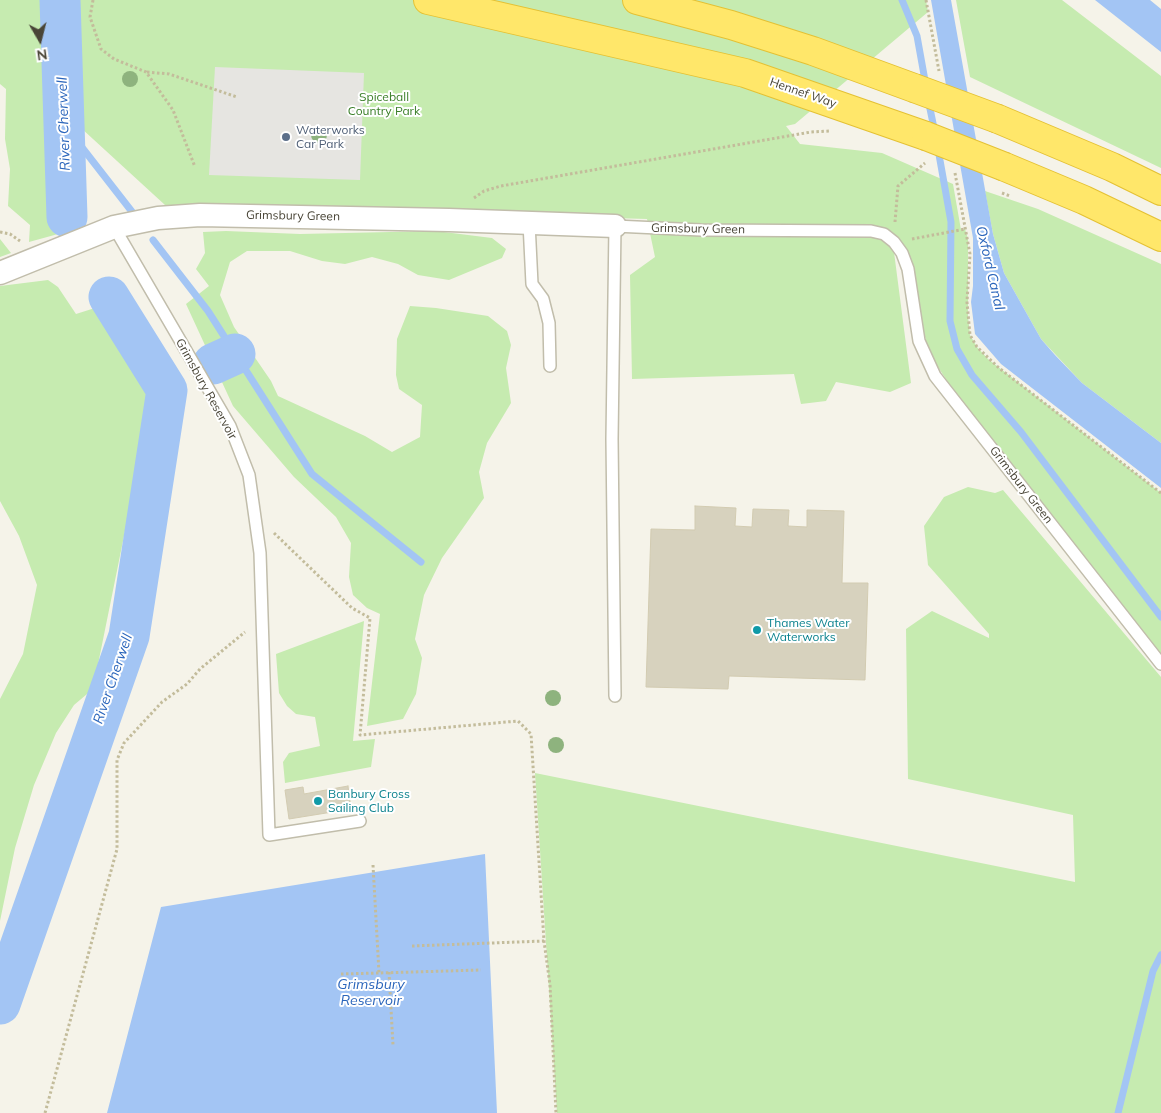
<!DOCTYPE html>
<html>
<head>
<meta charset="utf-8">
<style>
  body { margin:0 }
  #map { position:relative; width:1161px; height:1113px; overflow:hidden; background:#f5f3e9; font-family:Mulish,sans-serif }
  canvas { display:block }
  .north { position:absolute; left:15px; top:15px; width:50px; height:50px; -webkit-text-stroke:4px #fff; paint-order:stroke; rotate:172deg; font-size:14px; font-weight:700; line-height:20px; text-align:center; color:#494537 }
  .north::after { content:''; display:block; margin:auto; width:18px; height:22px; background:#494537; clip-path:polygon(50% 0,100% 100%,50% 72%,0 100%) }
</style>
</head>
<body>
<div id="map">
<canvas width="1161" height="1113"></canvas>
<div class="north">N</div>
</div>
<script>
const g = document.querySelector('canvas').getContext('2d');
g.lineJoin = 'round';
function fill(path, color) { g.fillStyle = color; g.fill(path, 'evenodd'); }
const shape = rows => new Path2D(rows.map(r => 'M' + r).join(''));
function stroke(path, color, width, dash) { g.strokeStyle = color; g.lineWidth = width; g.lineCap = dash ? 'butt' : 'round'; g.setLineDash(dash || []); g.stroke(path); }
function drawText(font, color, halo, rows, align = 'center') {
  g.font = font + ' Mulish,sans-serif'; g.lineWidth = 4; g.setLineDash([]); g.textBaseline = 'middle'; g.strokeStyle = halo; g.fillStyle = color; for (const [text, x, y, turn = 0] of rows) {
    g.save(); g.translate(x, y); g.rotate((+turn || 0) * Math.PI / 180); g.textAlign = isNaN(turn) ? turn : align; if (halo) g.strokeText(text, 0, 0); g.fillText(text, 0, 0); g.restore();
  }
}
fill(shape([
  [0,0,53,0,57,198,63,225,58,234,29,242,30,225,8,206,10,169,5,139,6,89,0,84],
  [78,0,926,0,928,12,795,124,786,126,800,144,882,153,953,184,961,230,965,229,968,239,968,316,970,335,977,347,988,359,1161,493,1161,656,1084,559,949,384,929,353,904,251,894,252,911,383,890,392,836,382,826,401,801,404,794,374,632,379,630,275,655,257,647,219,165,205,81,128],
  [956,0,1062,0,1161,76,1161,168,970,77],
  [985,191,1038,209,1161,264,1161,443,1082,383,1041,339,1004,273,993,234],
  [226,231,300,234,436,231,492,238,506,249,502,258,449,280,418,275,398,264,372,257,345,264,322,261,290,251,247,251,230,262,220,295,234,327,271,381,278,396,365,436,392,452,420,437,422,405,399,389,396,375,397,339,410,306,436,308,488,316,507,331,511,345,506,368,511,403,487,443,479,472,484,498,442,558,424,595,415,639,422,658,416,694,403,719,367,726,380,614,367,608,353,595,349,577,351,543,336,517,294,477,233,406,186,304,209,286,196,269,205,253,203,232],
  [0,239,11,253,0,257],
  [48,280,58,287,76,314,98,307,154,388,93,689,74,705,56,733,34,785,15,848,0,921,0,699,23,654,37,585,19,536,0,501,0,286],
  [968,487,995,493,1003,490,1161,677,1161,1113,557,1113,535,773,1075,882,1073,815,908,779,906,629,932,611,989,638,989,634,928,565,924,526,944,497],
  [364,621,353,741,375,739,371,767,285,783,283,762,289,753,320,746,315,717,296,714,287,706,279,693,276,654]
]), '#c6ebb0');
fill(shape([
  [215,67,364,73,360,180,209,175]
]), '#e6e5e1');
fill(shape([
  [931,0,951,0,993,234,1004,273,1041,339,1055,355,1082,383,1161,443,1161,488,1001,364,975,334,971,302,973,286,973,238],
  [1095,0,1150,0,1161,9,1161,52],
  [485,854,497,1113,107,1113,161,907]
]), '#a3c5f4');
stroke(shape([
  [902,0,917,36,926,86],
  [928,99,935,133],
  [63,123,133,213],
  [938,149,951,222,950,321,957,349,972,375,1021,432,1161,617],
  [153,240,208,311,312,474,421,562],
  [1118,1113,1153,971,1161,955]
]), '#a3c5f4', 7);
stroke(shape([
  [60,0,67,217],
  [213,364,235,354],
  [0,1004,129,636,167,390,109,297]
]), '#a3c5f4', 41);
const building = shape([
  [695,506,736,508,735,526,752,527,753,509,789,510,788,526,807,527,807,510,844,511,842,583,868,583,865,680,729,676,728,689,646,687,651,529,695,530,695,506],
  [348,786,351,809,289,819,285,790,303,787,304,794,348,786]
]);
fill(building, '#d7d2be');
stroke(building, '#d2cbb1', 1);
const lane = shape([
  [529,223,532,284,543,299,549,323,550,366],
  [114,227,230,426,249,475,260,553,269,835,360,821],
  [615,696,612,439,615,226,701,230,871,231,884,234,894,242,902,253,908,269,919,341,935,376,1161,664]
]);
const street = shape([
  [0,273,114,227,158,218,200,215,449,220,615,226]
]);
const highway = shape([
  [428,0,745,73,926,136],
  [637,0,731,25,813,51,914,88],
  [998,119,1112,167,1161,191],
  [1005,167,1084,200,1161,237]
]);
stroke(lane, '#c1bdab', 14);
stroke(street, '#c1bdab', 25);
stroke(highway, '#e4c134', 30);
stroke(shape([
  [93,0,90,17,101,49,114,59,146,72,173,110,195,167],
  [926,0,939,71],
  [147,72,169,74,237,97],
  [955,173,970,254,967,302,970,335,977,347,999,368,1161,493],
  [474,198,484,191,501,186,811,132,830,131],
  [895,222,898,186,925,163],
  [0,232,10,234,20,241],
  [912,239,965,229],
  [274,533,352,608,370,618,360,735,518,721,531,734,544,941,550,985,556,1113],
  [373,865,379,973,481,970],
  [412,946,544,941],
  [389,972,393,1045],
  [341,974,379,973],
  [45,1113,117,849,117,760,124,743,162,702,187,684,200,669,245,632]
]), '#c3bc9b', 3, [2.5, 2.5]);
stroke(lane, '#fff', 11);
stroke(street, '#fff', 22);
stroke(highway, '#ffe76a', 28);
const highwayBridge = shape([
  [914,88,998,119],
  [926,136,1005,167]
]);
stroke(highwayBridge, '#e4c134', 30, []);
stroke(shape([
  [1002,193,1010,196]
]), '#c3bc9b', 3, [2.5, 2.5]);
stroke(highwayBridge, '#ffe76a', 28);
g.fillStyle = '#8eb37e';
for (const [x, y] of [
  [130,79],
  [319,135],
  [553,698],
  [556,745]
]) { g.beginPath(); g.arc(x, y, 8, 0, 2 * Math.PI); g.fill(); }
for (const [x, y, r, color] of [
  [286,137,5,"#5c6f8a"],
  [757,630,5,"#0f9aa8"],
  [318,801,5,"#0f9aa8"]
]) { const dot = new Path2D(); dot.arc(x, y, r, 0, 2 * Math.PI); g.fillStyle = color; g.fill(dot); stroke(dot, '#fff', 2); }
drawText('12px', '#494537', '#fff', [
  ["Hennef Way",803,93,19],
  ["Grimsbury Green",293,216,1],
  ["Grimsbury Green",698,229,1],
  ["Grimsbury Reservoir",206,389,61],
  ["Grimsbury Green",1021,485,52]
]);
drawText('12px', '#397e27', '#fff', [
  ["Spiceball",384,97],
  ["Country Park",384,111]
]);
drawText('12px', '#4e5e75', '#fff', [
  ["Waterworks",296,130],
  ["Car Park",296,144]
], 'left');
drawText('12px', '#0d838f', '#fff', [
  ["Thames Water",767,623],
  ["Waterworks",767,637],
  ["Banbury Cross",328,794],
  ["Sailing Club",328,808]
], 'left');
drawText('italic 14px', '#2a65bb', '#fff', [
  ["River Cherwell",64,124,-92],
  ["Oxford Canal",990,268,77],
  ["River Cherwell",113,679,-71],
  ["Grimsbury",371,985],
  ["Reservoir",371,1001]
]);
</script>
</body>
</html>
